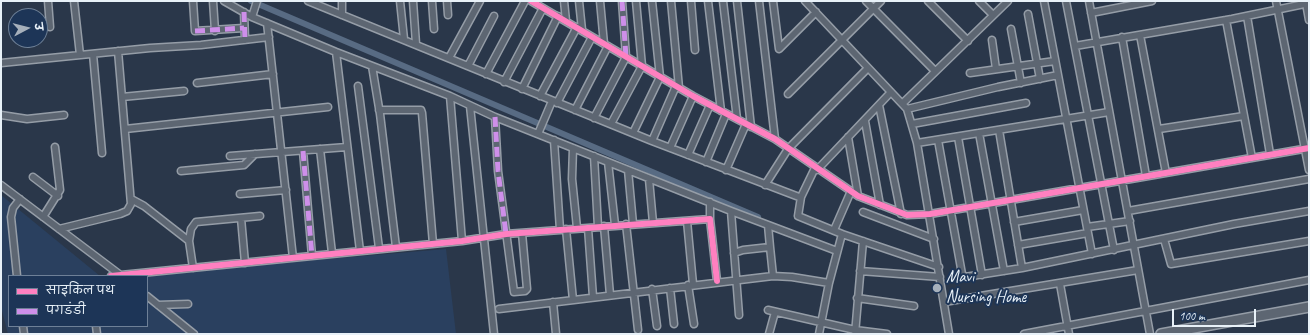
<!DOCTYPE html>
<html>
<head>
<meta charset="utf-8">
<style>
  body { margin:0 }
  #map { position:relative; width:1310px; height:335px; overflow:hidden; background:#2a374a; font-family:Caveat,"Playpen Sans Deva",sans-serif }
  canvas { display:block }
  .frame { position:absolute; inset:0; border:2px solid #e8f1f8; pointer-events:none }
  .legend { position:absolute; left:8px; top:275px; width:140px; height:52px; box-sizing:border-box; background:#1d3557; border:1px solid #6e8097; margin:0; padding:5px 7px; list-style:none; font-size:12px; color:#e8f1f8 }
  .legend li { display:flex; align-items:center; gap:8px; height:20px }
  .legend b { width:20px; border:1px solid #6e8097 }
  .north { position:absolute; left:8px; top:8px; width:40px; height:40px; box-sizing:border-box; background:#1d3557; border:1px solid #6e8097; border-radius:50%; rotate:83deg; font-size:11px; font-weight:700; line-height:16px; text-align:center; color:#e8f1f8 }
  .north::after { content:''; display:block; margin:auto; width:14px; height:18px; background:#a6b0bb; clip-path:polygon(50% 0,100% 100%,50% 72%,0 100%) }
  .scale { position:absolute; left:1172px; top:309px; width:84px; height:18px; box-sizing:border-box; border:2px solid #e8f1f8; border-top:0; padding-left:5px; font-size:12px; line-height:14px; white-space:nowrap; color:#e8f1f8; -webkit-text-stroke:3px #1d3557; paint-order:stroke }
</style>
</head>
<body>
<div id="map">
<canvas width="1310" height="335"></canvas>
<div class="frame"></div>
<ul class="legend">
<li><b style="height:5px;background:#ff80c0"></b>साइकिल पथ</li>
<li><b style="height:5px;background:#ce8fe9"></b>पगडंडी</li>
</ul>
<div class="north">उ</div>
<div class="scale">100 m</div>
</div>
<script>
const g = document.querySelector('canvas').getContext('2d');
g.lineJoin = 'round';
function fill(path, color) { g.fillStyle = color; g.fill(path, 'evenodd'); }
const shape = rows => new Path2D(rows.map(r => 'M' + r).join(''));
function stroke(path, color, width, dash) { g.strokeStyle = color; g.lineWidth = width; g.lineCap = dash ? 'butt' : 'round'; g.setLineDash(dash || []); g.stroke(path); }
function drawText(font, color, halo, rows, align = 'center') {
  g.font = font + ' Caveat,sans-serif'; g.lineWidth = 4; g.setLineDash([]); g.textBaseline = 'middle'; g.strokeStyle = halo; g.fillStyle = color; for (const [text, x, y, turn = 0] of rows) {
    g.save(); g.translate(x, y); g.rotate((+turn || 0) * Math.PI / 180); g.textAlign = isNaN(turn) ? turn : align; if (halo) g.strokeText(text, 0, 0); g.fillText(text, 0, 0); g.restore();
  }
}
fill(shape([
  [1,195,100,276,9,276,9,326,147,326,147,276,125,276,446,249,456,334,8,334,1,307]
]), '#2a405f');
stroke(shape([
  [251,1,758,217]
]), '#586b83', 6);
const minor = shape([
  [48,1,50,27],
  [74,1,80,55],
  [193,1,195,31,244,28],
  [213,1,215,31],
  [224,1,252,17,336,52,450,96,495,117,731,211,837,251],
  [308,1,652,141,799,197,801,197],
  [342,1,342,15],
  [400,1,404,39],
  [413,1,416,44],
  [432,1,434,29],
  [447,1,448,15],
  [531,1,693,96,775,139,858,196,907,215,930,214,1309,148],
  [564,1,566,21],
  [579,1,582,30],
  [600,1,604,44],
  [671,1,679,88],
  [691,1,695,50],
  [708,1,721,111],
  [723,1,737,119],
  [737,1,751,127],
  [759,1,775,139],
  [773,1,779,49,816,12],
  [805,1,907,109,917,143,949,334],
  [866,1,935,71],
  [928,1,968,41],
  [979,1,993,15],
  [1044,1,1092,254],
  [1066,1,1114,250],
  [1089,1,1150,334],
  [1276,1,1309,170],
  [1306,3,1309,20],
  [244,12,245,40],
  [1091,13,1152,1],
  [1028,14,1040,79],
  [1247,16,1270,154],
  [252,17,257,1],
  [1226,20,1252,158],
  [267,23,293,258],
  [1011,29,1021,83],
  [1140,35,1166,173],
  [1122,37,1146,176],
  [992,40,996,69],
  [1075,46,1232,19,1309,3],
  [336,52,360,251],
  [93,54,102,153],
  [449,58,480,1],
  [1,63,150,48,201,45,269,37],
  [372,66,380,114,396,247],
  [468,66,494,16],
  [970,73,1055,61],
  [486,74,525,1],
  [504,82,543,8],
  [197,83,273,74],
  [358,86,379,248],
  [522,89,558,16],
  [788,94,881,1],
  [450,96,462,241],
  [540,96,577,27],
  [122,97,184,91],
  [557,103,592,37],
  [903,103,1008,1],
  [879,105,901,214],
  [470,106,494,334],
  [907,109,998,87,1058,75],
  [379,110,421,110,422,113,433,244],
  [575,110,608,46],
  [1,115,27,119,64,115],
  [495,117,498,171,514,292,525,291,527,289,522,233],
  [594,118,626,57,622,1],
  [865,121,880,205],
  [611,124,642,66,636,1],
  [912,124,1026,103],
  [125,129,328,107],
  [1159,129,1244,116],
  [999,130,1022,268],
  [633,133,660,77,652,1],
  [979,133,1004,271],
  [538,134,552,101],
  [848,137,858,196],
  [958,137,982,275],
  [554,140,560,230],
  [938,140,962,274,965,277,1022,268,1234,224,1309,211],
  [652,141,676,86],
  [917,143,1109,112],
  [573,148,572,179,577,228],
  [670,148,693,96],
  [320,149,332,253],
  [303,151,312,256],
  [688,155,710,105],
  [230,156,347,147],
  [594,156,598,227],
  [608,162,615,225],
  [706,162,726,114],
  [815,168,801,197,798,216,842,234],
  [628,170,633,224],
  [726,170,746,124],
  [817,170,891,92],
  [181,171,244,165,255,154],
  [33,177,58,196],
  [649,179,653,223],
  [1,185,119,274],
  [765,185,788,149,868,68],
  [240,194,286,190],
  [131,199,144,206,189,241,193,268],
  [710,202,710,219],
  [731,211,739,315],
  [1128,211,1309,179],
  [863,212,934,239],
  [43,217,60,190,55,147],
  [241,218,245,263],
  [687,221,693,284],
  [1014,222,1083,210],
  [626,224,638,330],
  [604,226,610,295],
  [1087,227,1130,221],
  [588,228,593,297],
  [59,229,120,214,127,211,131,204,118,51],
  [566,229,573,300],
  [834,230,851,191],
  [1164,239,1171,264,1309,241],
  [189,241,191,229,196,222,260,216],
  [1018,245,1088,233],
  [770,247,773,276],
  [734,253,743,250,770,247,768,225],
  [860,271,940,277],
  [17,276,11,217,13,208,20,199],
  [111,276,462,241,506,234,710,219,717,281],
  [1060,284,1069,334],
  [688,285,694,324],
  [670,288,674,324],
  [652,289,657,326],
  [147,296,194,334],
  [857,298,914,306],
  [553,302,556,334],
  [944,302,1138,270],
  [158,305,188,304],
  [499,309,773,276,792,277,829,283],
  [768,310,855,330,887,334],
  [23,326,24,334],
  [96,326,97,334],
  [769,334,775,312],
  [819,334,829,283,842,234,939,267],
  [855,334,863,241],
  [1024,334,1309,280]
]);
const highway = shape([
  [1161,334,1309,307]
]);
stroke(minor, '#959da7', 9);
stroke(highway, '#959da7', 12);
stroke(minor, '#5d6672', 6);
stroke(highway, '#5d6672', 9);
stroke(shape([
  [622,1,626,57],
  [244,12,245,40],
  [195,31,244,28],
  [495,117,498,171,506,234],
  [303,151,312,256]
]), '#ce8fe9', 5, [10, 5]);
stroke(shape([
  [531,1,693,96,775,139,858,196,907,215,930,214,1309,148],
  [111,276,462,241,506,234,710,219,717,281]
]), '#ff80c0', 6);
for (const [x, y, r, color] of [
  [937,288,5,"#a6b0bb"]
]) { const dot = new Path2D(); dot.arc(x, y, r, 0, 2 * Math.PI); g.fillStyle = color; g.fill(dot); stroke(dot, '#1d3557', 1.5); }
drawText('17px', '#e8f1f8', '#1d3557', [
  ["Mavi",946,278],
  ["Nursing Home",946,298]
], 'left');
</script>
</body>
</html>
